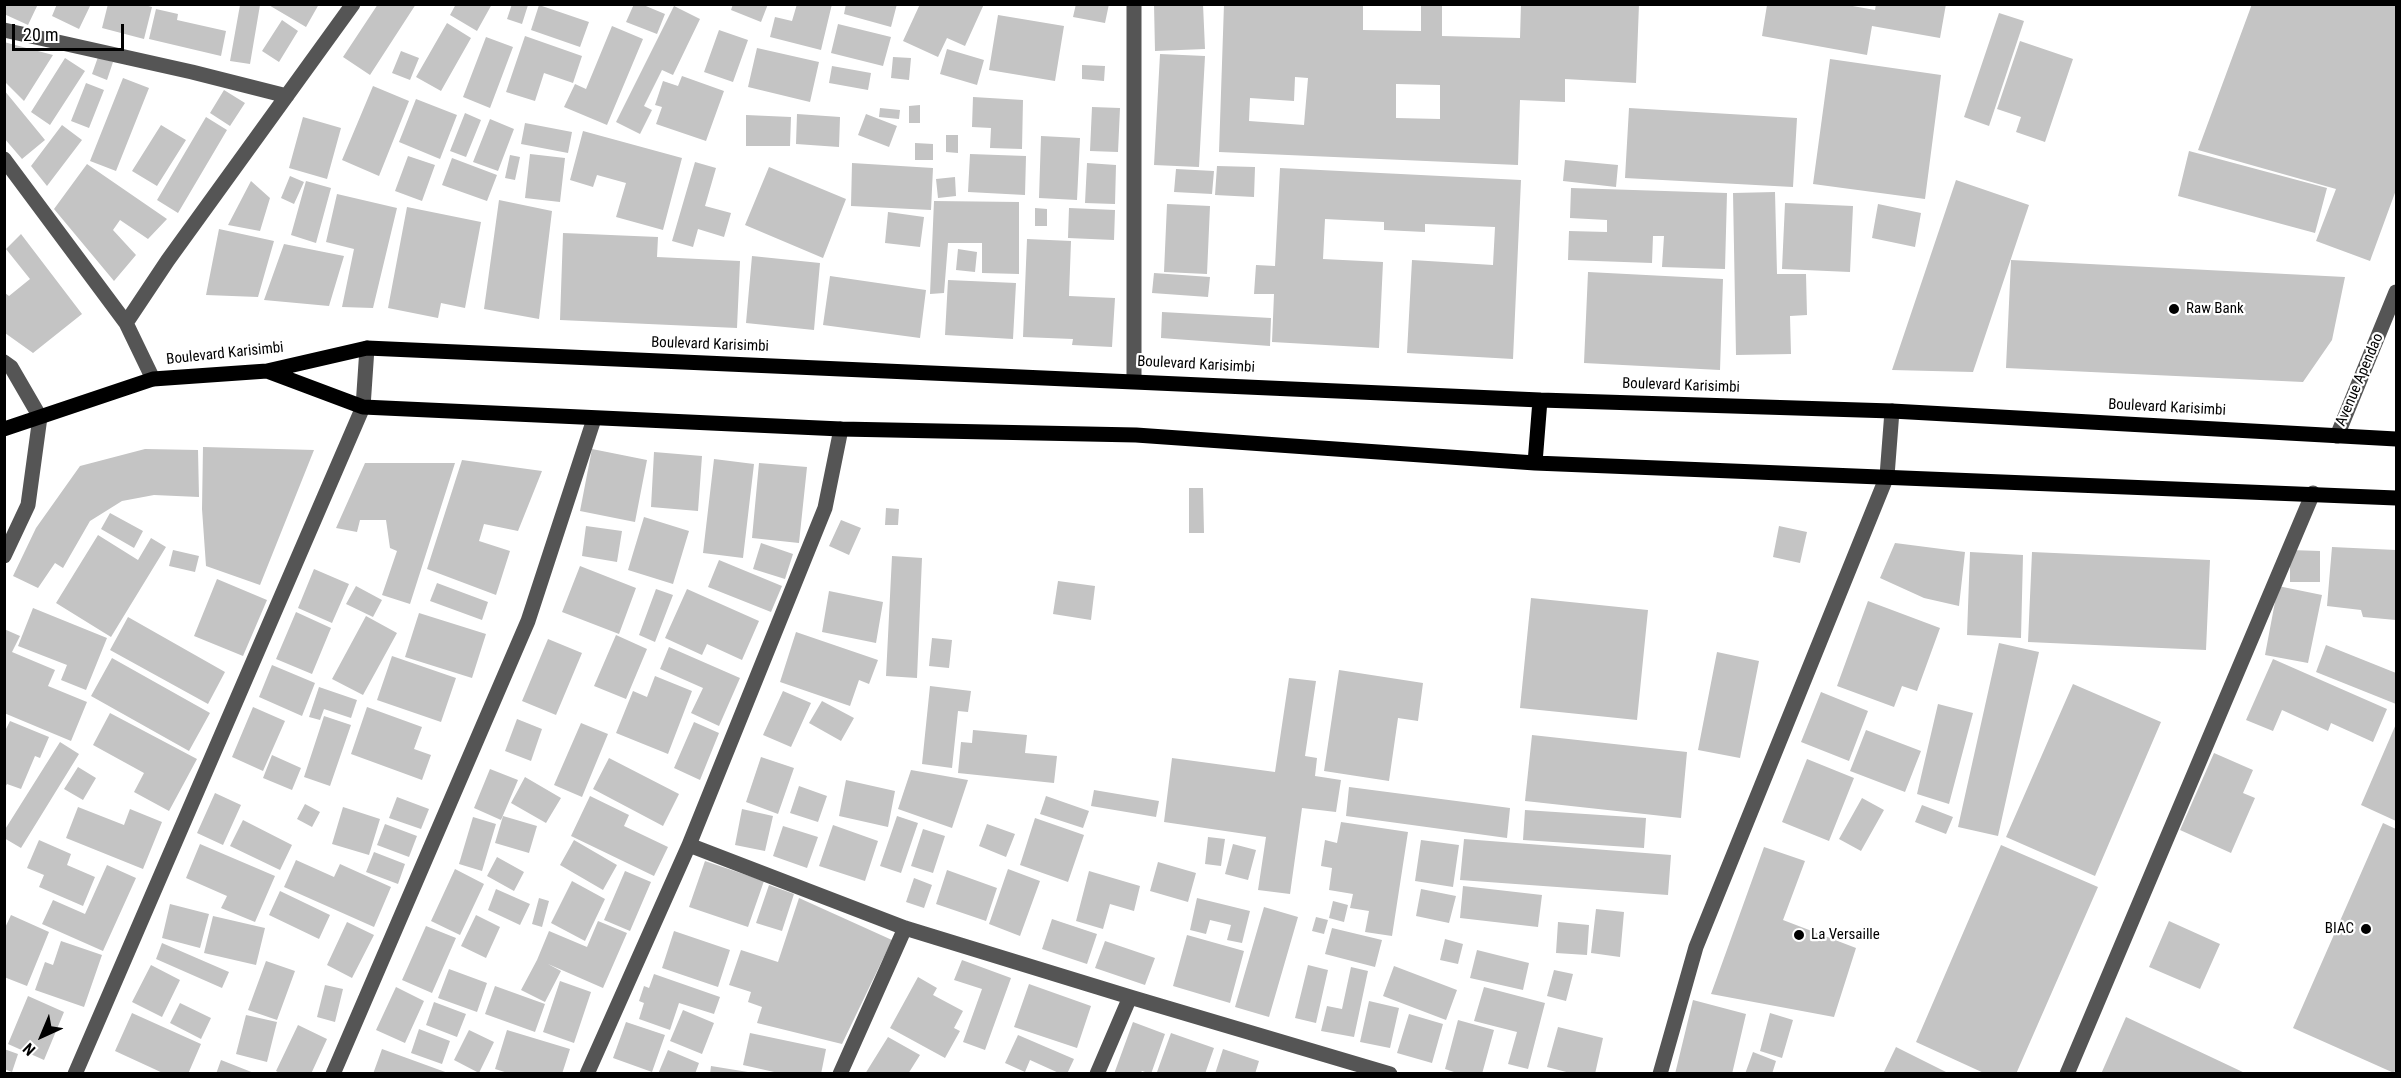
<!DOCTYPE html>
<html>
<head>
<meta charset="utf-8">
<style>
  body { margin:0 }
  #map { position:relative; width:2401px; height:1078px; overflow:hidden; background:#fff; font-family:"Roboto Condensed",sans-serif }
  canvas { display:block }
  .frame { position:absolute; inset:0; border:6px solid #000; pointer-events:none }
  .north { position:absolute; left:12px; top:1006px; width:60px; height:60px; -webkit-text-stroke:4px #fff; paint-order:stroke; rotate:224deg; font-size:16px; font-weight:700; line-height:24px; text-align:center; color:#000 }
  .north::after { content:''; display:block; margin:auto; width:21px; height:27px; background:#000; clip-path:polygon(50% 0,100% 100%,50% 72%,0 100%) }
  .scale { position:absolute; left:12px; top:24px; width:112px; height:27px; box-sizing:border-box; border:3px solid #000; border-top:0; padding-left:8px; font-size:18px; line-height:21px; white-space:nowrap; color:#000; -webkit-text-stroke:4px #fff; paint-order:stroke }
</style>
</head>
<body>
<div id="map">
<canvas width="2401" height="1078"></canvas>
<div class="frame"></div>
<div class="north">N</div>
<div class="scale">20 m</div>
</div>
<script>
const g = document.querySelector('canvas').getContext('2d');
g.lineJoin = 'round';
function fill(path, color) { g.fillStyle = color; g.fill(path, 'evenodd'); }
const shape = rows => new Path2D(rows.map(r => 'M' + r).join(''));
function stroke(path, color, width, dash) { g.strokeStyle = color; g.lineWidth = width; g.lineCap = dash ? 'butt' : 'round'; g.setLineDash(dash || []); g.stroke(path); }
function drawText(font, color, halo, rows, align = 'center') {
  g.font = font + ' "Roboto Condensed",sans-serif'; g.lineWidth = 4.5; g.setLineDash([]); g.textBaseline = 'middle'; g.strokeStyle = halo; g.fillStyle = color; for (const [text, x, y, turn = 0] of rows) {
    g.save(); g.translate(x, y); g.rotate((+turn || 0) * Math.PI / 180); g.textAlign = isNaN(turn) ? turn : align; if (halo) g.strokeText(text, 0, 0); g.fillText(text, 0, 0); g.restore();
  }
}
fill(shape([
  [4,4,38,4,28,25,4,14],
  [57,4,91,4,79,29,52,16],
  [108,4,141,4,152,7,144,39,102,28],
  [267,4,319,4,306,27],
  [378,4,416,4,370,75,343,57],
  [456,4,492,4,477,31,450,15],
  [512,4,528,5,522,24,507,19],
  [634,4,641,4,665,14,657,34,626,22],
  [733,4,768,4,761,22,731,10],
  [797,4,832,4,821,50,770,37,775,17,792,21],
  [846,4,897,4,891,27,844,14],
  [920,4,984,4,965,46,947,38,938,57,903,41],
  [1076,4,1109,4,1105,23,1073,17],
  [1154,4,1203,4,1205,49,1155,51],
  [1224,4,1363,4,1363,30,1421,31,1421,4,1442,4,1442,36,1520,38,1521,4,1639,4,1636,83,1565,79,1565,102,1520,100,1518,165,1219,152],
  [1295,77,1308,78,1304,125,1249,121,1250,98,1294,101],
  [1396,84,1440,85,1440,119,1396,118],
  [1876,4,1946,4,1940,38,1872,26,1867,55,1762,36,1767,5,1847,5,1875,10],
  [2252,4,2396,4,2396,190,2370,261,2316,241,2336,189,2198,150],
  [240,5,260,5,250,64,230,61],
  [539,5,589,22,580,47,531,30],
  [674,6,700,19,673,75,662,70,644,106,652,110,640,134,616,122],
  [156,9,178,14,177,20,226,31,221,56,149,39],
  [1999,13,2024,21,1989,126,1964,117],
  [998,15,1064,26,1055,81,989,70],
  [282,20,298,31,279,62,262,51],
  [447,23,471,38,441,91,416,77],
  [838,24,891,37,883,66,831,53],
  [612,26,643,39,607,125,564,107,575,84,586,89],
  [719,30,748,40,733,82,704,72],
  [525,36,582,56,573,83,544,73,535,101,506,92],
  [486,37,513,47,490,108,463,97],
  [2020,41,2073,59,2045,142,2016,132,2021,117,1997,109],
  [4,42,53,55,24,101,4,81],
  [757,48,819,62,810,102,748,87],
  [947,49,984,60,977,85,940,74],
  [401,51,419,58,410,80,392,73],
  [1160,54,1205,56,1199,167,1154,165],
  [98,57,113,62,107,80,92,74],
  [893,57,911,58,909,80,891,78],
  [65,58,85,71,50,125,31,112],
  [1830,59,1941,75,1925,199,1813,184],
  [1082,65,1105,66,1104,81,1082,79],
  [832,66,871,73,868,90,829,83],
  [682,76,724,91,706,141,656,124,662,107,655,105,663,81,678,86],
  [123,78,149,88,116,171,90,161],
  [86,83,104,90,89,128,71,121],
  [373,86,409,101,379,176,342,160],
  [4,90,45,140,22,159,4,138],
  [224,90,245,103,230,126,210,113],
  [973,97,1023,100,1022,149,990,148,991,128,972,127],
  [416,99,457,115,440,159,399,142],
  [920,105,920,123,909,123,909,106],
  [1092,107,1120,108,1118,152,1090,151],
  [880,108,900,110,899,119,879,117],
  [1629,108,1797,118,1793,187,1625,178],
  [465,113,481,120,466,157,450,151],
  [797,114,840,117,839,147,796,144],
  [866,114,897,126,889,147,858,135],
  [746,115,791,117,790,146,746,146],
  [206,117,227,130,178,213,157,200],
  [303,117,341,128,327,179,289,168],
  [490,119,514,129,498,171,473,162],
  [525,123,572,132,568,153,521,144],
  [62,125,82,140,47,186,31,166],
  [161,125,186,140,157,186,132,171],
  [583,131,682,158,663,230,616,217,626,183,597,175,593,187,570,180],
  [946,135,958,135,958,153,946,152],
  [1041,136,1080,138,1077,200,1039,198],
  [915,143,933,144,933,160,915,160],
  [2189,151,2327,188,2315,233,2178,196],
  [530,154,565,158,560,202,525,198],
  [970,154,1026,156,1025,195,968,192],
  [510,155,520,157,515,180,505,178],
  [408,156,435,165,422,201,395,191],
  [452,158,497,175,487,201,442,185],
  [1565,160,1618,165,1616,187,1563,181],
  [695,162,716,168,705,206,731,213,724,237,698,229,693,247,672,241],
  [852,163,933,168,931,210,851,206],
  [1087,163,1116,165,1115,204,1085,203],
  [87,164,167,219,148,239,120,220,113,230,136,255,114,281,54,209],
  [1217,166,1255,167,1254,197,1215,195],
  [769,167,846,199,823,258,745,225],
  [1280,168,1521,180,1513,359,1407,353,1412,260,1493,265,1495,227,1425,224,1425,232,1384,230,1384,222,1325,219,1323,259,1383,262,1379,348,1272,342,1274,294,1254,294,1256,265,1275,266],
  [1176,169,1214,171,1212,194,1174,192],
  [290,176,304,182,294,204,281,198],
  [955,177,956,196,938,198,936,179],
  [1956,180,2029,205,1973,372,1892,370],
  [251,181,270,198,260,231,228,225],
  [306,181,331,188,316,243,291,235],
  [1571,188,1727,193,1725,269,1662,267,1664,236,1653,236,1652,263,1568,260,1569,231,1607,232,1607,220,1570,218],
  [1775,192,1777,274,1806,274,1807,315,1790,316,1791,354,1736,355,1733,193],
  [337,194,397,208,373,308,342,307,354,249,326,242],
  [499,200,552,211,539,319,484,309],
  [934,201,1019,202,1019,274,982,273,982,243,948,243,944,293,930,294],
  [1785,203,1853,206,1850,272,1782,269],
  [1167,204,1210,206,1207,274,1164,272],
  [1878,204,1921,213,1915,247,1872,238],
  [407,207,481,222,465,308,441,303,438,318,388,308],
  [1035,208,1047,209,1047,226,1035,226],
  [1069,208,1115,210,1114,240,1068,238],
  [888,212,924,217,920,247,885,243],
  [219,229,274,241,258,297,206,295],
  [563,233,658,237,657,257,740,261,737,328,560,320],
  [21,234,82,314,33,353,5,333,5,293,9,296,30,279,6,249],
  [1027,239,1071,241,1069,296,1115,298,1112,347,1072,345,1073,339,1023,337],
  [284,244,344,256,329,306,264,300],
  [958,249,977,252,975,272,956,270],
  [752,256,820,263,814,330,746,323],
  [2011,260,2345,277,2332,340,2303,382,2006,368],
  [1588,272,1723,279,1720,370,1584,363],
  [1154,273,1210,277,1208,297,1152,293],
  [830,276,926,290,920,338,823,325],
  [948,280,1016,283,1013,339,945,335],
  [1162,312,1271,318,1270,346,1161,338],
  [203,447,314,450,260,585,206,566,202,509],
  [145,449,198,450,199,497,154,495,122,501,90,521,63,568,55,563,38,588,13,576,36,528,80,466],
  [592,449,647,460,635,522,580,511],
  [654,452,702,456,698,511,651,507],
  [714,459,754,464,743,558,703,553],
  [462,460,542,471,518,531,484,524,479,541,510,551,496,595,427,569],
  [365,463,455,463,410,604,382,595,397,551,390,548,386,520,360,520,357,532,336,528],
  [759,463,807,467,799,543,752,538],
  [1189,488,1203,488,1204,533,1189,533],
  [886,508,899,509,898,525,885,525],
  [110,513,143,531,134,548,101,529],
  [644,517,689,531,673,584,628,570],
  [841,520,861,528,849,555,829,546],
  [586,526,622,531,617,562,582,556],
  [1779,526,1807,532,1800,563,1773,557],
  [98,535,138,560,151,538,166,547,111,637,56,603],
  [761,543,793,554,785,579,753,569],
  [1895,543,1965,552,1959,606,1924,598,1880,578],
  [2332,547,2396,550,2396,620,2363,617,2361,610,2327,606],
  [173,550,199,556,195,572,169,566],
  [2290,550,2320,551,2320,582,2290,582],
  [1970,552,2023,555,2021,638,1967,635],
  [2032,552,2210,560,2206,650,2028,642],
  [892,556,922,558,917,678,886,676],
  [719,560,782,586,771,612,708,587],
  [580,566,636,588,619,634,562,612],
  [314,569,349,584,332,623,298,608],
  [217,579,267,600,243,656,194,636],
  [1058,581,1095,586,1091,620,1053,614],
  [437,583,488,602,482,620,430,601],
  [356,586,382,600,373,617,346,604],
  [2278,586,2322,595,2308,663,2265,655],
  [656,589,673,595,655,642,639,635],
  [687,589,759,621,742,660,707,644,702,655,665,638],
  [829,591,883,602,876,643,822,632],
  [1531,598,1648,610,1637,720,1520,708],
  [1868,601,1940,628,1917,691,1902,686,1894,707,1837,686],
  [33,608,107,638,86,690,61,680,67,665,18,646],
  [296,612,331,628,312,674,276,659],
  [419,613,486,634,472,678,405,657],
  [366,616,397,633,363,695,332,679],
  [128,617,225,672,208,704,110,650],
  [4,629,20,636,12,652,55,670,48,686,87,702,71,741,4,713],
  [796,632,878,660,869,684,859,680,850,706,780,682],
  [616,635,647,649,626,699,594,686],
  [932,638,952,640,949,668,929,666],
  [548,639,582,653,556,715,522,701],
  [1999,643,2039,652,1998,836,1958,827],
  [2326,645,2396,673,2396,704,2316,672],
  [669,647,740,678,719,726,691,713,703,688,660,669],
  [1717,652,1759,661,1740,758,1698,750],
  [392,656,456,678,441,722,377,700],
  [112,658,210,713,189,751,91,696],
  [2273,659,2387,709,2373,742,2331,723,2328,731,2282,710,2273,731,2246,720],
  [272,665,315,683,302,716,259,697],
  [1339,670,1423,683,1418,721,1398,718,1389,781,1324,771],
  [655,676,692,691,668,754,616,733,633,691,647,697],
  [1289,678,1316,681,1305,756,1317,758,1315,776,1341,780,1336,812,1302,808,1290,894,1258,890,1266,837,1164,822,1172,758,1275,772],
  [2073,684,2161,722,2095,876,2006,837],
  [930,686,971,691,968,712,958,711,952,768,922,764],
  [319,687,357,700,351,718,324,709,320,720,309,717],
  [783,691,811,703,791,747,763,735],
  [1821,692,1868,711,1849,761,1801,742],
  [822,701,854,718,841,741,809,723],
  [1938,704,1973,713,1949,804,1917,794],
  [253,707,285,721,263,771,232,757],
  [367,707,422,727,414,749,431,755,422,780,351,754],
  [110,713,197,759,169,811,134,792,144,773,93,745],
  [324,716,351,725,330,786,304,777],
  [517,719,542,729,531,761,505,751],
  [10,721,49,737,40,758,35,756,21,789,7,784,4,789,4,733],
  [694,722,719,733,700,780,674,768],
  [581,723,608,734,582,797,554,785],
  [2396,724,2396,821,2361,805],
  [973,730,1027,735,1025,753,1057,756,1054,783,958,773,961,742,972,743],
  [1866,730,1921,751,1905,792,1850,771],
  [1532,735,1687,752,1681,818,1525,801],
  [60,742,79,754,21,848,4,838,4,831],
  [2214,753,2253,770,2243,793,2255,798,2231,853,2180,830],
  [272,755,301,768,292,790,263,778],
  [761,757,794,768,778,814,746,802],
  [609,758,679,794,663,826,593,789],
  [1807,759,1854,778,1829,841,1782,822],
  [78,767,96,778,83,800,64,789],
  [490,769,518,780,501,820,474,808],
  [911,770,968,780,952,828,898,809],
  [525,777,561,798,546,823,511,803],
  [846,780,895,791,888,827,839,816],
  [799,786,827,796,818,822,790,813],
  [1349,787,1510,808,1507,838,1346,816],
  [1094,790,1159,801,1156,817,1091,806],
  [215,793,241,805,223,845,197,833],
  [590,796,629,815,624,826,668,847,654,876,571,836],
  [1046,796,1089,811,1083,828,1040,814],
  [397,797,429,809,421,829,389,818],
  [1862,798,1884,810,1861,851,1839,839],
  [305,804,320,812,312,827,297,819],
  [1922,805,1953,817,1946,834,1915,822],
  [78,807,124,825,130,809,162,822,143,869,66,838],
  [343,807,380,819,369,855,332,844],
  [742,809,773,816,765,851,735,845],
  [1525,810,1646,818,1644,848,1523,840],
  [503,816,537,826,529,853,495,843],
  [897,816,918,823,901,873,880,866],
  [473,817,496,824,482,871,459,864],
  [1035,818,1084,835,1068,882,1020,865],
  [243,820,292,845,280,870,230,846],
  [1341,822,1408,832,1392,936,1365,932,1369,911,1350,908,1353,894,1329,890,1332,868,1321,866,1325,840,1337,843],
  [2383,823,2396,829,2396,1068,2394,1073,2293,1028],
  [385,824,417,836,409,857,377,845],
  [987,824,1015,834,1006,857,979,846],
  [833,825,878,841,865,881,819,866],
  [783,826,818,837,807,868,773,856],
  [923,829,945,836,933,873,911,866],
  [1208,837,1225,839,1221,866,1205,864],
  [1464,839,1671,855,1668,895,1460,880],
  [39,840,71,854,67,865,95,877,83,906,39,887,44,875,27,868],
  [574,840,617,865,603,890,560,865],
  [1421,840,1459,845,1453,887,1415,881],
  [200,844,275,876,255,922,221,908,227,896,186,878],
  [1233,844,1256,850,1248,880,1225,874],
  [2001,845,2098,887,2016,1074,1986,1074,1916,1042],
  [1764,847,1805,861,1783,920,1856,948,1834,1017,1711,994],
  [374,852,405,864,398,884,366,872],
  [497,857,524,872,514,891,487,876],
  [296,860,334,877,340,864,391,887,374,927,284,887],
  [705,861,764,881,748,927,689,907],
  [1158,862,1196,873,1188,902,1150,891],
  [107,865,136,878,103,951,42,924,53,900,85,914],
  [455,869,484,884,460,935,431,921],
  [1008,869,1040,881,1020,936,989,924],
  [947,870,997,888,986,921,936,904],
  [625,871,651,882,630,931,604,920],
  [1089,871,1140,886,1134,911,1110,904,1103,929,1076,921],
  [914,878,932,885,924,908,906,902],
  [572,881,605,899,585,941,551,923],
  [769,885,794,894,782,931,756,923],
  [1463,886,1542,895,1538,927,1460,918],
  [496,889,530,904,520,925,488,910],
  [1421,889,1456,896,1449,923,1416,916],
  [280,891,330,915,319,939,269,915],
  [539,898,549,901,542,927,532,924],
  [799,898,892,940,842,1044,757,1023,762,1007,748,1002,751,992,729,985,741,950,778,962],
  [1197,898,1250,911,1242,943,1227,940,1231,925,1210,920,1206,934,1190,930],
  [1333,901,1348,905,1344,922,1329,918],
  [170,904,209,914,200,948,162,938],
  [1264,907,1298,917,1269,1017,1235,1007],
  [1596,909,1624,912,1620,957,1591,953],
  [11,915,49,932,27,986,4,977,4,930],
  [476,915,500,927,486,958,461,946],
  [213,916,265,928,256,965,204,953],
  [1316,917,1328,920,1324,934,1312,931],
  [1052,919,1097,934,1087,964,1042,949],
  [598,921,627,933,603,988,548,964,561,971,545,1002,521,990,537,960,549,931,587,947],
  [2169,921,2220,944,2200,989,2149,967],
  [347,922,374,935,352,978,327,965],
  [1558,922,1589,925,1587,955,1556,953],
  [426,926,456,938,432,993,402,980],
  [1332,928,1382,940,1375,967,1325,954],
  [674,931,730,950,718,987,662,968],
  [1187,935,1244,951,1230,1003,1173,986],
  [1445,939,1463,944,1458,964,1440,960],
  [61,941,102,955,84,1007,35,990,45,962,53,965],
  [1105,941,1155,958,1145,985,1095,968],
  [162,943,229,972,222,988,156,959],
  [1477,950,1529,963,1523,990,1470,978],
  [962,960,1011,978,985,1050,963,1042,982,989,954,980],
  [266,961,295,971,277,1020,248,1010],
  [151,965,180,980,162,1017,132,1002],
  [1308,965,1328,970,1316,1023,1295,1018],
  [1394,966,1457,990,1446,1020,1383,996],
  [1351,967,1368,971,1354,1037,1321,1031,1327,1006,1342,1009],
  [449,969,487,983,477,1012,438,998],
  [1554,970,1573,974,1566,1001,1547,996],
  [654,974,720,997,714,1014,679,1003,670,1030,639,1019,644,1003,639,1001,644,986,649,988],
  [918,977,937,988,933,995,963,1011,954,1028,960,1031,945,1058,890,1028],
  [560,981,591,992,574,1043,543,1032],
  [1029,984,1091,1006,1077,1048,1014,1027],
  [325,985,343,989,335,1022,317,1017],
  [495,986,545,1004,535,1032,485,1014],
  [396,987,424,1001,405,1043,376,1030],
  [1484,987,1545,1003,1528,1069,1508,1064,1517,1032,1474,1021],
  [28,996,64,1012,44,1060,8,1044],
  [1693,1000,1746,1014,1732,1074,1675,1074],
  [1369,1001,1399,1008,1390,1048,1360,1042],
  [434,1002,466,1014,457,1037,426,1025],
  [180,1003,211,1018,201,1039,170,1023],
  [683,1010,714,1023,702,1054,670,1041],
  [132,1013,201,1044,188,1074,165,1074,115,1051],
  [1770,1013,1793,1020,1782,1058,1760,1051],
  [1409,1014,1443,1024,1432,1063,1397,1053],
  [246,1015,277,1022,267,1062,236,1054],
  [2126,1017,2247,1074,2101,1074],
  [1458,1020,1494,1030,1482,1074,1460,1074,1445,1069],
  [626,1022,665,1035,652,1072,613,1058],
  [1133,1022,1165,1034,1151,1074,1142,1071,1140,1074,1114,1074],
  [298,1025,327,1039,311,1074,281,1074,276,1071],
  [1558,1027,1603,1038,1595,1074,1574,1074,1547,1067],
  [419,1029,450,1041,442,1064,411,1053],
  [469,1030,494,1042,479,1073,454,1060],
  [507,1030,570,1049,562,1074,511,1074,495,1069],
  [750,1033,826,1049,821,1074,783,1074,743,1065],
  [1171,1033,1214,1048,1205,1074,1157,1072],
  [1018,1035,1074,1059,1067,1074,1061,1074,1030,1060,1025,1072,1005,1063],
  [888,1037,920,1055,908,1074,865,1074],
  [1896,1047,1950,1074,1883,1074],
  [4,1049,18,1054,12,1072,4,1069],
  [382,1049,448,1073,448,1074,373,1074],
  [1223,1049,1259,1061,1255,1074,1215,1074],
  [668,1050,699,1063,695,1074,658,1074],
  [1753,1052,1776,1061,1772,1074,1745,1074],
  [221,1060,254,1073,254,1074,216,1074],
  [711,1066,748,1072,748,1074,710,1074]
]), '#c4c4c4');
stroke(shape([
  [1134,4,1134,380],
  [4,30,192,72,287,96],
  [4,159,126,323,153,379],
  [126,323,168,260,353,4],
  [4,362,11,367,40,417,28,505,4,556],
  [2337,436,2396,292],
  [689,845,905,928,1130,997,1390,1074],
  [75,1074,363,407,367,348],
  [333,1074,528,621,594,419],
  [587,1074,689,845,825,508,841,429],
  [840,1074,905,928],
  [1097,1074,1130,997],
  [1660,1074,1696,947,1887,476,1892,411],
  [2067,1074,2313,493]
]), '#555', 15);
stroke(shape([
  [267,371,363,407,841,429,1136,435,1535,463,2396,498],
  [4,429,153,379,267,371,367,348,1540,400,1892,411,2396,439],
  [1535,463,1540,400]
]), '#000', 15);
for (const [x, y, r, color] of [
  [2174,309,6,"#000"],
  [2366,929,6,"#000"],
  [1799,935,6,"#000"]
]) { const dot = new Path2D(); dot.arc(x, y, r, 0, 2 * Math.PI); g.fillStyle = color; g.fill(dot); stroke(dot, '#fff', 2); }
drawText('15px', '#000', '#fff', [
  ["Raw Bank",2186,309],
  ["BIAC",2354,929,"right"],
  ["La Versaille",1811,935]
], 'left');
drawText('15px', '#000', '#fff', [
  ["Boulevard Karisimbi",710,345,2],
  ["Boulevard Karisimbi",225,354,-6],
  ["Boulevard Karisimbi",1196,365,3],
  ["Avenue Apendao",2360,380,-67],
  ["Boulevard Karisimbi",1681,386,2],
  ["Boulevard Karisimbi",2167,408,3]
]);
</script>
</body>
</html>
